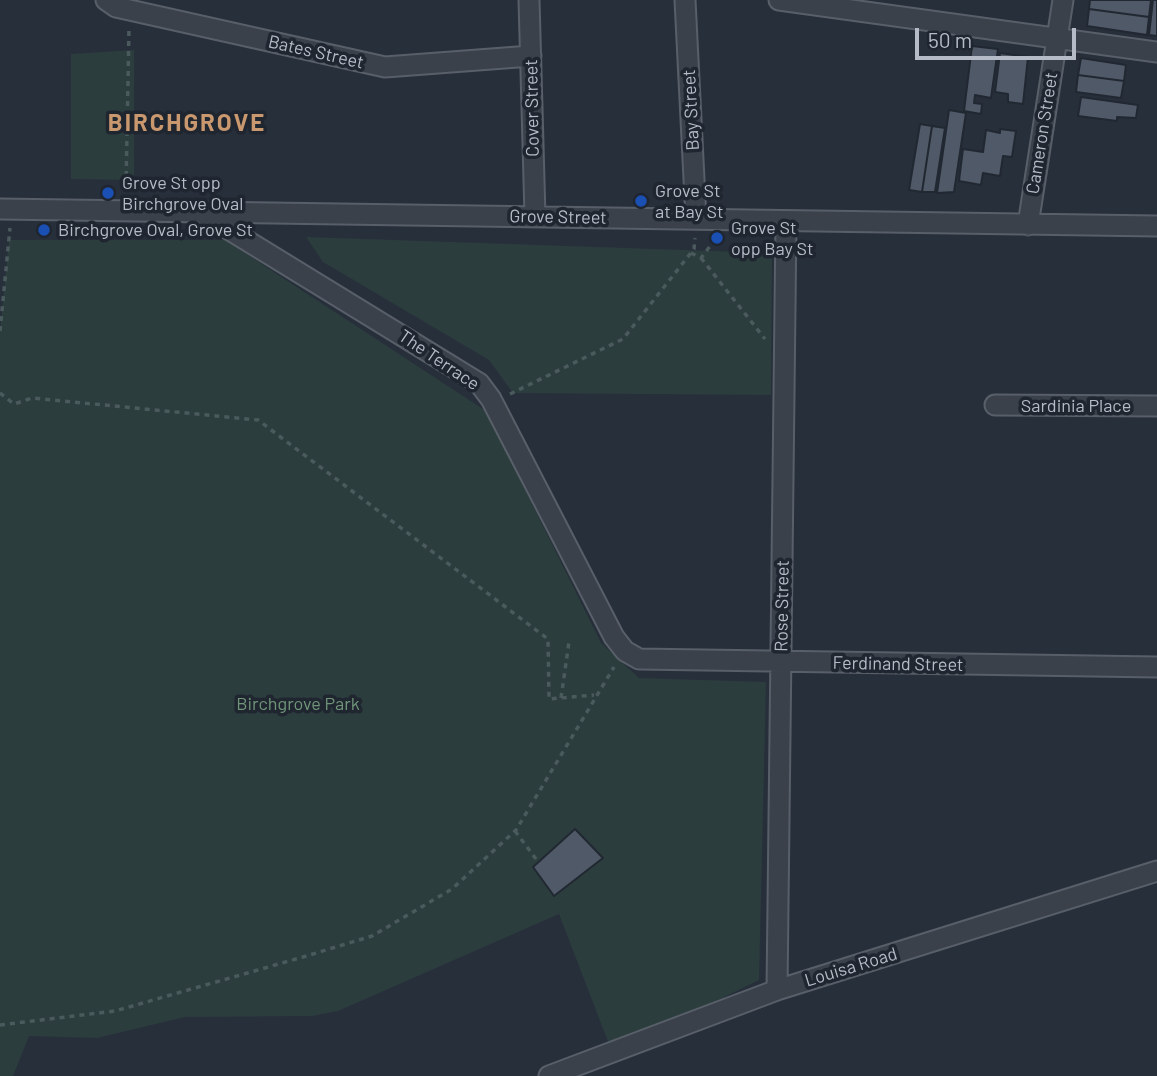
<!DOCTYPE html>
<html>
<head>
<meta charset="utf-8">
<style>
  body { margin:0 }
  #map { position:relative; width:1157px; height:1076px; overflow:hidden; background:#272f3b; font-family:Barlow,sans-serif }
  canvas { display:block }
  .scale { position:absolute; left:915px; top:28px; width:161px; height:32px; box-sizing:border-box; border:4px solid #b6bcc7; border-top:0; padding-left:9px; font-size:21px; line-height:24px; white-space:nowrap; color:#b6bcc7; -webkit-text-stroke:5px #1f2630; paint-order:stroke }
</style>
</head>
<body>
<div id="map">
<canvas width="1157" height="1076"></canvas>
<div class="scale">50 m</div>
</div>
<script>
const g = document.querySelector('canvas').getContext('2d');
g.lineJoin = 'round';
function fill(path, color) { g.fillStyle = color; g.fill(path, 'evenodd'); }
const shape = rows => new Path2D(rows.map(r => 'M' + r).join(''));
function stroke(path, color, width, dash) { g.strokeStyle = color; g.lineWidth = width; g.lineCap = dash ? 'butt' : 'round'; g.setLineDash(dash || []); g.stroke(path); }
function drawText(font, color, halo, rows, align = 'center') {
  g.font = font + ' Barlow,sans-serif'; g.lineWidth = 7; g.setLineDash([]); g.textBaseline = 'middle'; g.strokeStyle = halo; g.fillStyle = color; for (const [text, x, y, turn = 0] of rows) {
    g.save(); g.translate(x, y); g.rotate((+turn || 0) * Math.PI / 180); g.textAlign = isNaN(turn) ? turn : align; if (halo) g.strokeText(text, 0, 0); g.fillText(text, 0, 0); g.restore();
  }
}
fill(shape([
  [134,50,134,180,71,179,71,54],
  [306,237,772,253,771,395,513,393,489,360,323,262],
  [9,240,225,240,486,411,601,643,639,678,766,682,759,980,612,1052,559,914,338,1011,312,1016,185,1017,97,1038,29,1036,13,1076,0,1076,0,331]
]), '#2c3d3e');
const building = shape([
  [1090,0,1151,0,1149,17,1089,9,1090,0],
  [1153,0,1157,0,1157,36,1149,35,1153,0],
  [1089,9,1149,17,1147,35,1087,26,1089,9],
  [972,46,998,49,991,98,975,95,974,103,982,104,981,114,964,111,972,46],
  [1000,53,1028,57,1023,104,1008,102,1008,94,995,92,1000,53],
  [1081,58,1126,65,1124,81,1078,75,1081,58],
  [1078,75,1124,81,1121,98,1076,92,1078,75],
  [1081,97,1138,105,1136,118,1117,117,1117,121,1078,116,1081,97],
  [949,110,966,113,954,192,937,193,949,110],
  [920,124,932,126,922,192,909,190,920,124],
  [932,126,945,128,935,192,922,192,932,126],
  [1000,129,1016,131,1012,157,1003,156,1000,176,983,173,981,185,959,181,963,149,983,152,986,130,1000,133,1000,129],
  [575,829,603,858,554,896,533,867,575,829]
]);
fill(building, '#505967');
stroke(building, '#212832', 2);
const street = shape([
  [106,0,116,7,385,67,531,56],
  [529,0,535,216],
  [685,0,696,219],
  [779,0,1157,52],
  [0,209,1157,226],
  [197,210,479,383,491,399,614,637,625,651,639,659,1157,667],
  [1028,225,1063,0],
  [995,405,1157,406],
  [777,990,786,222],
  [549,1076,777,990,1157,871]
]);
stroke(street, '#585f69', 23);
stroke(shape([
  [126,186,129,29],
  [691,253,701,258,711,245],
  [701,258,765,339],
  [0,331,10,228],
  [0,393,14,404,32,398,258,420,548,639,549,699,594,695],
  [510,394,623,339,694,249,695,238],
  [561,698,569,642],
  [515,831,536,859],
  [0,1025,115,1011,303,957,372,936,452,889,516,830,614,667]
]), '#4a5a5d', 3.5, [5, 5]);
stroke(street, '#3a414b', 19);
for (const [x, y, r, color] of [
  [108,193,7,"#1a4fb4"],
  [641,201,7,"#1a4fb4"],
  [44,230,7,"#1a4fb4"],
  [717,238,7,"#1a4fb4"]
]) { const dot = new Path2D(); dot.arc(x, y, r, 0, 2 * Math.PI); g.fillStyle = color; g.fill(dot); stroke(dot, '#1f2630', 2.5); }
drawText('18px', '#b6bcc7', '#1f2630', [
  ["Bates Street",316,52,13],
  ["Cover Street",532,108,-91],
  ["Bay Street",691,110,-93],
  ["Cameron Street",1042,133,-81],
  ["Grove Street",558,217,1],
  ["The Terrace",439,360,34],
  ["Sardinia Place",1076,406],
  ["Rose Street",782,606,-89],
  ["Ferdinand Street",898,664,1],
  ["Louisa Road",851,967,-17]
]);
drawText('18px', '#b6bcc7', '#1f2630', [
  ["Grove St opp",122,183],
  ["Birchgrove Oval",122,204],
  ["Grove St",655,191],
  ["at Bay St",655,212],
  ["Grove St",731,228],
  ["opp Bay St",731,249],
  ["Birchgrove Oval, Grove St",58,230]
], 'left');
drawText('18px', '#709579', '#1f2630', [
  ["Birchgrove Park",298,704]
]);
g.letterSpacing = '2px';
drawText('bold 24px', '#c9986f', '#1f2630', [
  ["BIRCHGROVE",187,123]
]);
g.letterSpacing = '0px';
</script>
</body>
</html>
